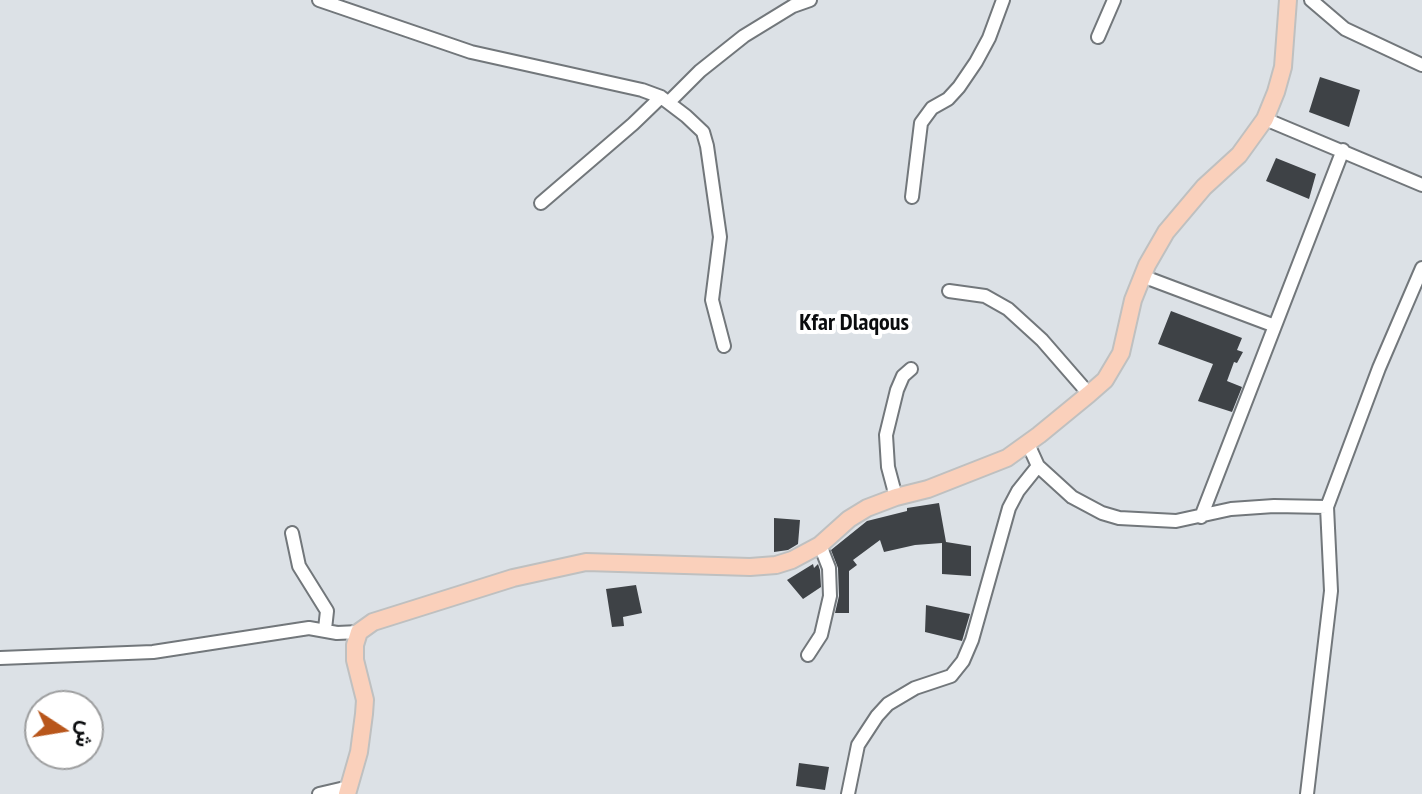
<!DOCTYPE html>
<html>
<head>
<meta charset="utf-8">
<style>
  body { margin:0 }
  #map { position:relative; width:1422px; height:794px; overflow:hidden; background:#dce1e6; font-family:"PT Sans Narrow",Vazirmatn,sans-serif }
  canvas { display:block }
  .north { position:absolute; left:24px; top:690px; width:80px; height:80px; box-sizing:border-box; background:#fff; border:2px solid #9d9e9f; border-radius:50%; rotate:102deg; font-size:22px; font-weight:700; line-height:32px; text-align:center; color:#0a0c0e }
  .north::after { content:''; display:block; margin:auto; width:28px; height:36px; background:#b8561b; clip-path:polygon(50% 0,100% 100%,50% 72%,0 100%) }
</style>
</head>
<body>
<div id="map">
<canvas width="1422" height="794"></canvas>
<div class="north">ش</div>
</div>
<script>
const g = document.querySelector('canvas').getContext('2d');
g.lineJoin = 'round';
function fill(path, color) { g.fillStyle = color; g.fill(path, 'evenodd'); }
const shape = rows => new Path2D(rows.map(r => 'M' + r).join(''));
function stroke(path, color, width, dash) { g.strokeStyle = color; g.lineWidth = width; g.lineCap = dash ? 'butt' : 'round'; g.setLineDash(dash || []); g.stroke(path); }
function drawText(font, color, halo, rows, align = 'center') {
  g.font = font + ' "PT Sans Narrow",sans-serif'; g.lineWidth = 8; g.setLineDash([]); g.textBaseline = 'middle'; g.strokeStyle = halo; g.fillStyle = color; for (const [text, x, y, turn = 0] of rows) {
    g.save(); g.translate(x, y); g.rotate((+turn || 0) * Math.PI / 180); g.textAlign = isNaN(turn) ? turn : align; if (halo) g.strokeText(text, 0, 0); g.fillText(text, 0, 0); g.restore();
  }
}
fill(shape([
  [1320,77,1360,90,1349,127,1309,112],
  [1276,158,1316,174,1309,199,1266,181],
  [1171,311,1242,338,1237,350,1243,352,1237,363,1234,362,1227,381,1242,387,1232,412,1198,401,1213,364,1158,344],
  [939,503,946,542,971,546,971,576,942,574,942,543,915,545,884,552,880,540,853,560,857,565,849,571,849,613,835,613,839,596,838,568,831,550,867,521,907,511,907,508],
  [774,518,800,520,798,544,788,550,774,552],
  [813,564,814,568,818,564,820,570,821,587,803,599,787,580],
  [636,585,642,613,623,617,624,626,612,627,606,589],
  [926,605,970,614,962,641,925,632],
  [799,763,829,767,825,790,796,786]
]), '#3e4246');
const minor = shape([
  [319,0,471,52,642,90,661,97,686,116,703,132,707,146,720,237,712,300,724,346],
  [1311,0,1345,29,1422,65],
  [1098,37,1114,0],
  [669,102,700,71,744,36,793,6,810,0],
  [1265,119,1422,185],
  [912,197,921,123,932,108,948,99,959,87,976,62,989,38,1003,0],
  [541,203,633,124,661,97],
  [1142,276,1275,326],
  [949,291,985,296,1008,309,1042,340,1089,394],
  [1038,466,1072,497,1102,513,1119,518,1176,521,1231,509,1274,506,1327,507],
  [896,497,888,467,886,435,897,390,903,376,911,369],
  [1201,517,1343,150],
  [292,533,299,566,327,611,325,629],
  [808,655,821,635,830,596,829,568,820,545],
  [0,658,153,652,309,628,337,633,359,632],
  [319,794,349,787],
  [848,794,858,745,877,716,888,704,915,688,951,676,963,661,972,640,1009,508,1018,491,1038,466,1028,444],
  [1307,794,1331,591,1327,507,1379,368,1422,268]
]);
const major = shape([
  [347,794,359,752,364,714,365,700,355,660,355,645,359,632,373,622,513,578,586,562,750,567,776,565,792,560,820,545,849,519,867,508,896,497,928,489,1007,458,1039,435,1089,394,1105,380,1121,353,1133,300,1147,265,1166,232,1204,187,1239,155,1265,119,1276,92,1283,67,1288,0]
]);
stroke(minor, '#72777b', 16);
stroke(major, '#bfc0c0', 20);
stroke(minor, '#fff', 12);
stroke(major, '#fad0bb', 16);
drawText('bold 24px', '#0a0c0e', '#fff', [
  ["Kfar Dlaqous",854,323]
]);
</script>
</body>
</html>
